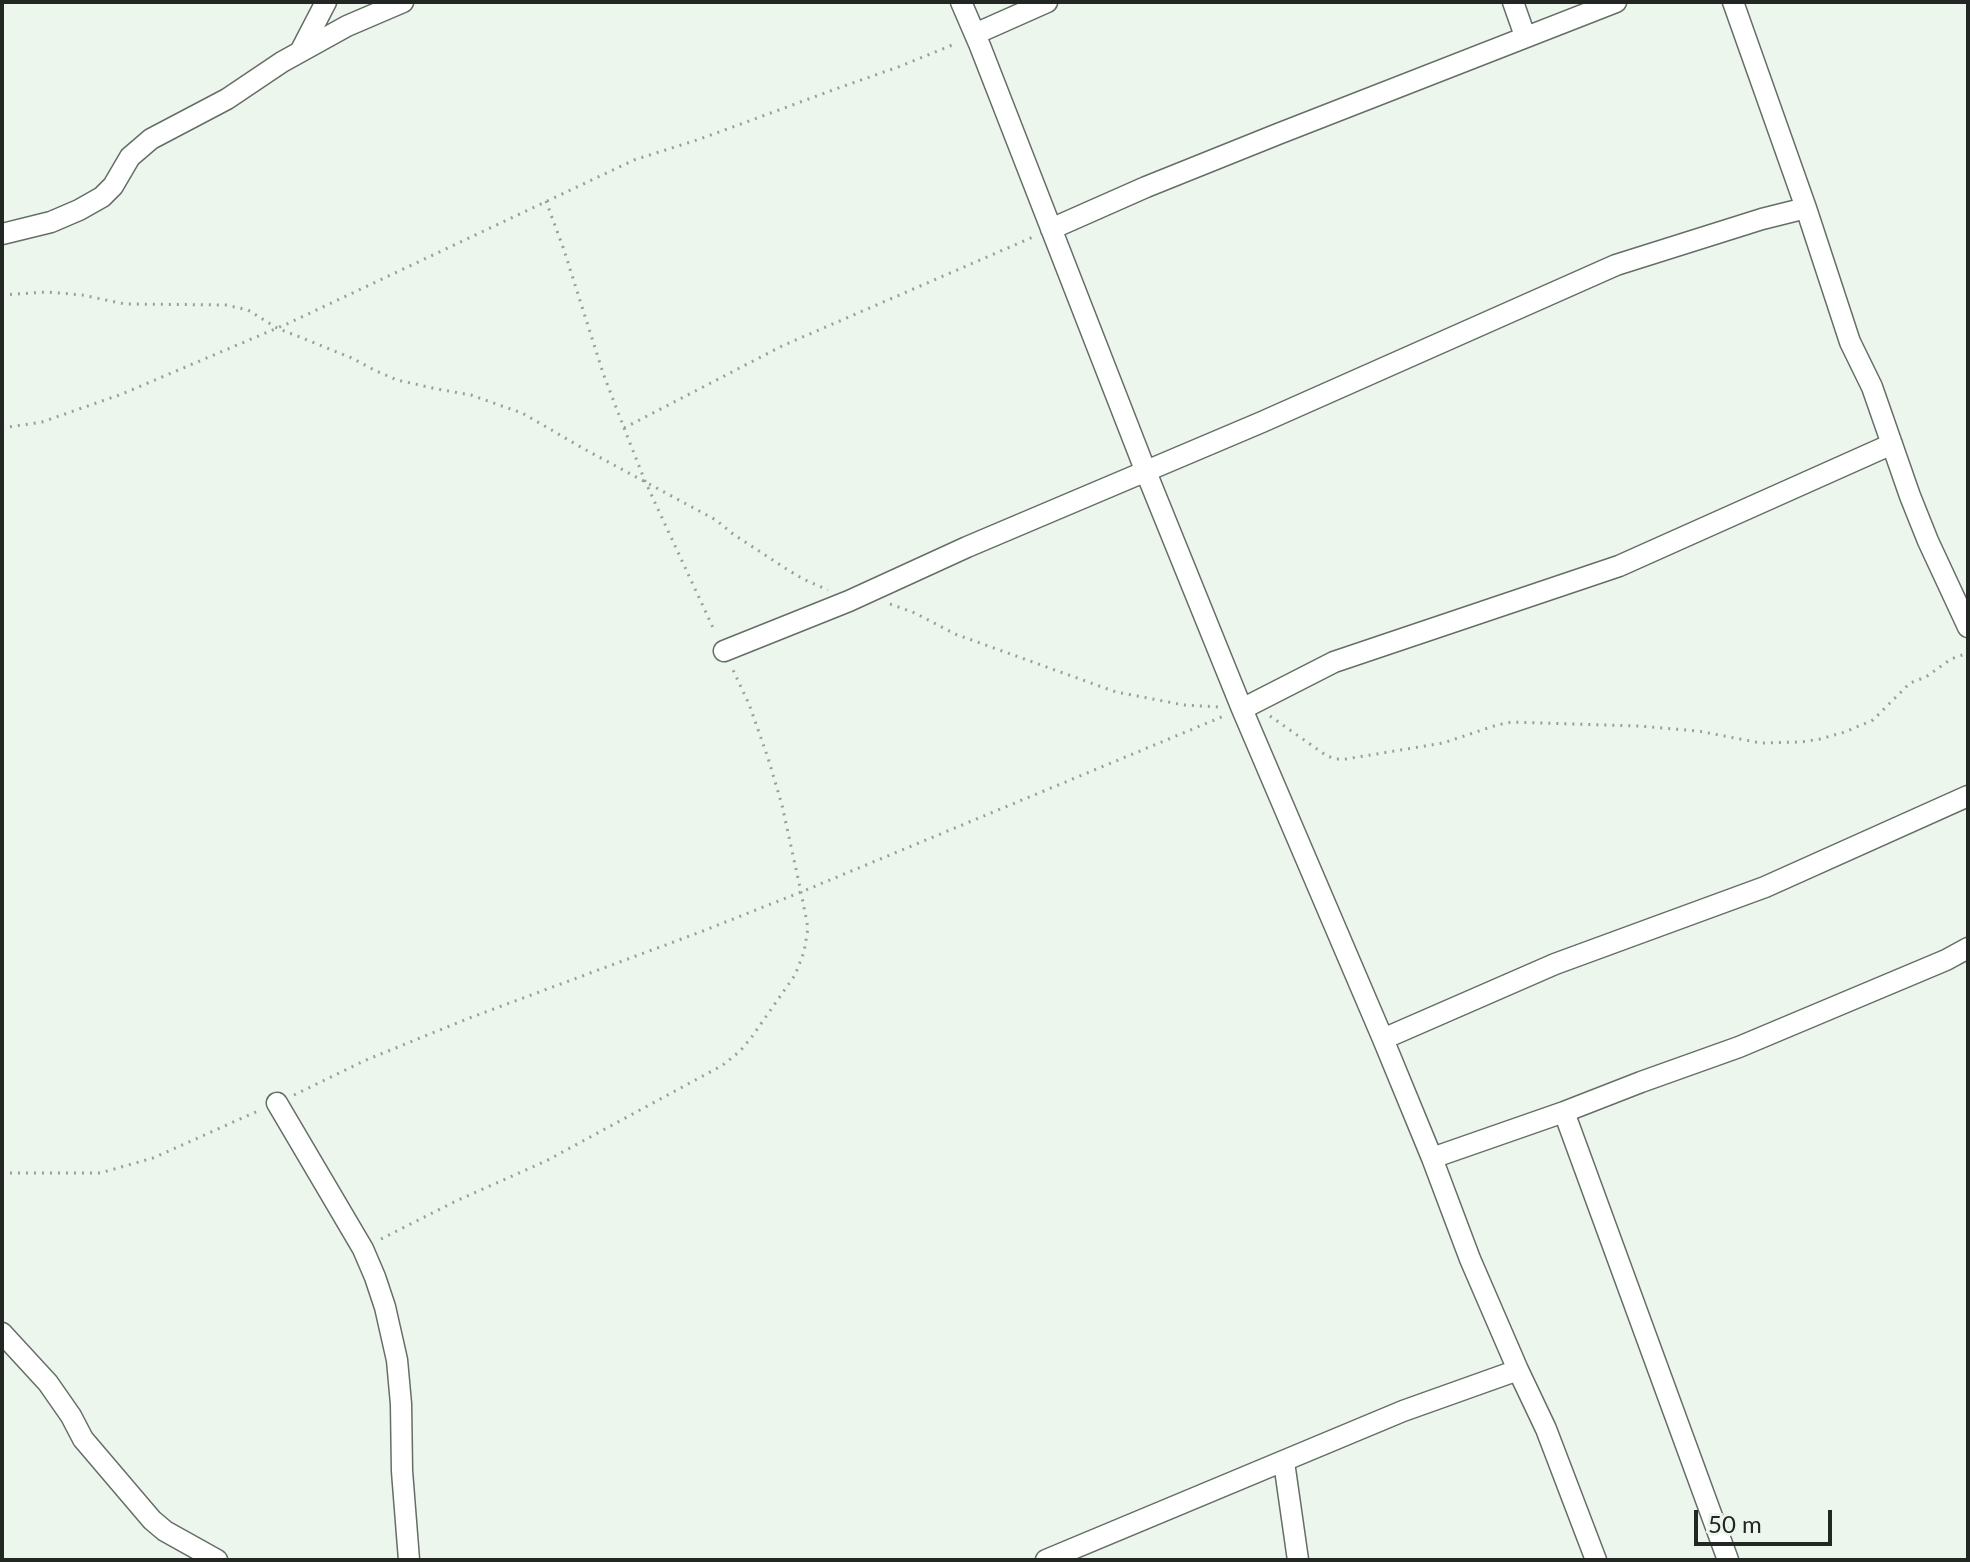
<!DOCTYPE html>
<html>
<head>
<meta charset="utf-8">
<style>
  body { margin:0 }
  #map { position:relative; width:1970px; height:1562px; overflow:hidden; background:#ecf6ed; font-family:Lato,sans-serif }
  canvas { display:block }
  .frame { position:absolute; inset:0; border:4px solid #232724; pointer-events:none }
  .scale { position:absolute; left:1694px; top:1510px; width:138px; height:36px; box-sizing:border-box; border:4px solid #232724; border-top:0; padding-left:10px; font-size:24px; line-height:28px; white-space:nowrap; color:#232724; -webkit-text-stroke:6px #ecf6ed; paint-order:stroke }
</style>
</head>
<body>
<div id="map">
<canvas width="1970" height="1562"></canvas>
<div class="frame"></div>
<div class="scale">50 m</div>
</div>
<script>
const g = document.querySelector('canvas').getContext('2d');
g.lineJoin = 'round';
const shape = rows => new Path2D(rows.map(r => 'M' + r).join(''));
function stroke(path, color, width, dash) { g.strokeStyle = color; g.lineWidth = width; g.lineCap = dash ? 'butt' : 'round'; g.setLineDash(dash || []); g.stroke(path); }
const minor = shape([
  [961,2,980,46,1146,472,1242,709,1383,1039,1432,1158,1470,1259,1518,1370,1546,1429,1596,1560],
  [1513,2,1525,36],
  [1733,2,1806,208,1850,342,1872,387,1910,496,1928,541,1968,627],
  [975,34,1047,2],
  [300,52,326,2],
  [1051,229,1146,187,1278,134,1616,2],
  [2,234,51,222,79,210,102,197,113,186,130,157,151,139,227,99,282,62,347,26,403,2],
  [724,651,849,601,967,547,1262,422,1616,265,1762,219,1806,208],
  [1242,709,1334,662,1619,566,1892,444],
  [1383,1039,1555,964,1765,887,1968,796],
  [277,1103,363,1249,375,1277,385,1307,397,1360,401,1404,402,1471,409,1560],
  [1564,1112,1728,1560],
  [1432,1158,1564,1112,1641,1082,1739,1047,1946,960,1968,948],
  [2,1333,48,1383,71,1416,83,1439,152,1520,165,1531,217,1560],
  [1284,1462,1298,1560],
  [1046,1560,1403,1411,1518,1370]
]);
stroke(minor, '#656e66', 23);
stroke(shape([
  [546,201,564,250,603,373,624,428,645,481,715,632],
  [2,295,47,292,82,295,125,304,226,305,248,310,277,328,352,358,374,370,397,380,437,389,471,395,522,413,586,450,716,520,733,534,785,568,803,579,828,590],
  [2,428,42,422,122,394,289,323,634,160,700,139,844,86,901,66,957,43],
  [624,428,782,346,1033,237],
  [890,604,915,613,955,634,1116,692,1184,705,1220,707],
  [1270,716,1327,756,1336,759,1346,759,1443,743,1497,725,1512,722,1639,726,1698,731,1761,743,1801,742,1820,739,1845,732,1873,720,1910,683,1926,677,1951,659,1968,653],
  [294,1095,366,1060,472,1017,703,931,801,892,1224,716],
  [2,1173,100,1173,153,1158,258,1111],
  [381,1239,454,1202,546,1161,723,1065,740,1051,751,1038,795,975,804,952,808,928,801,892,782,805,768,758,749,704,732,668]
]), '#99a09a', 3, [2, 6]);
stroke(minor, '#fff', 20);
</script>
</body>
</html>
